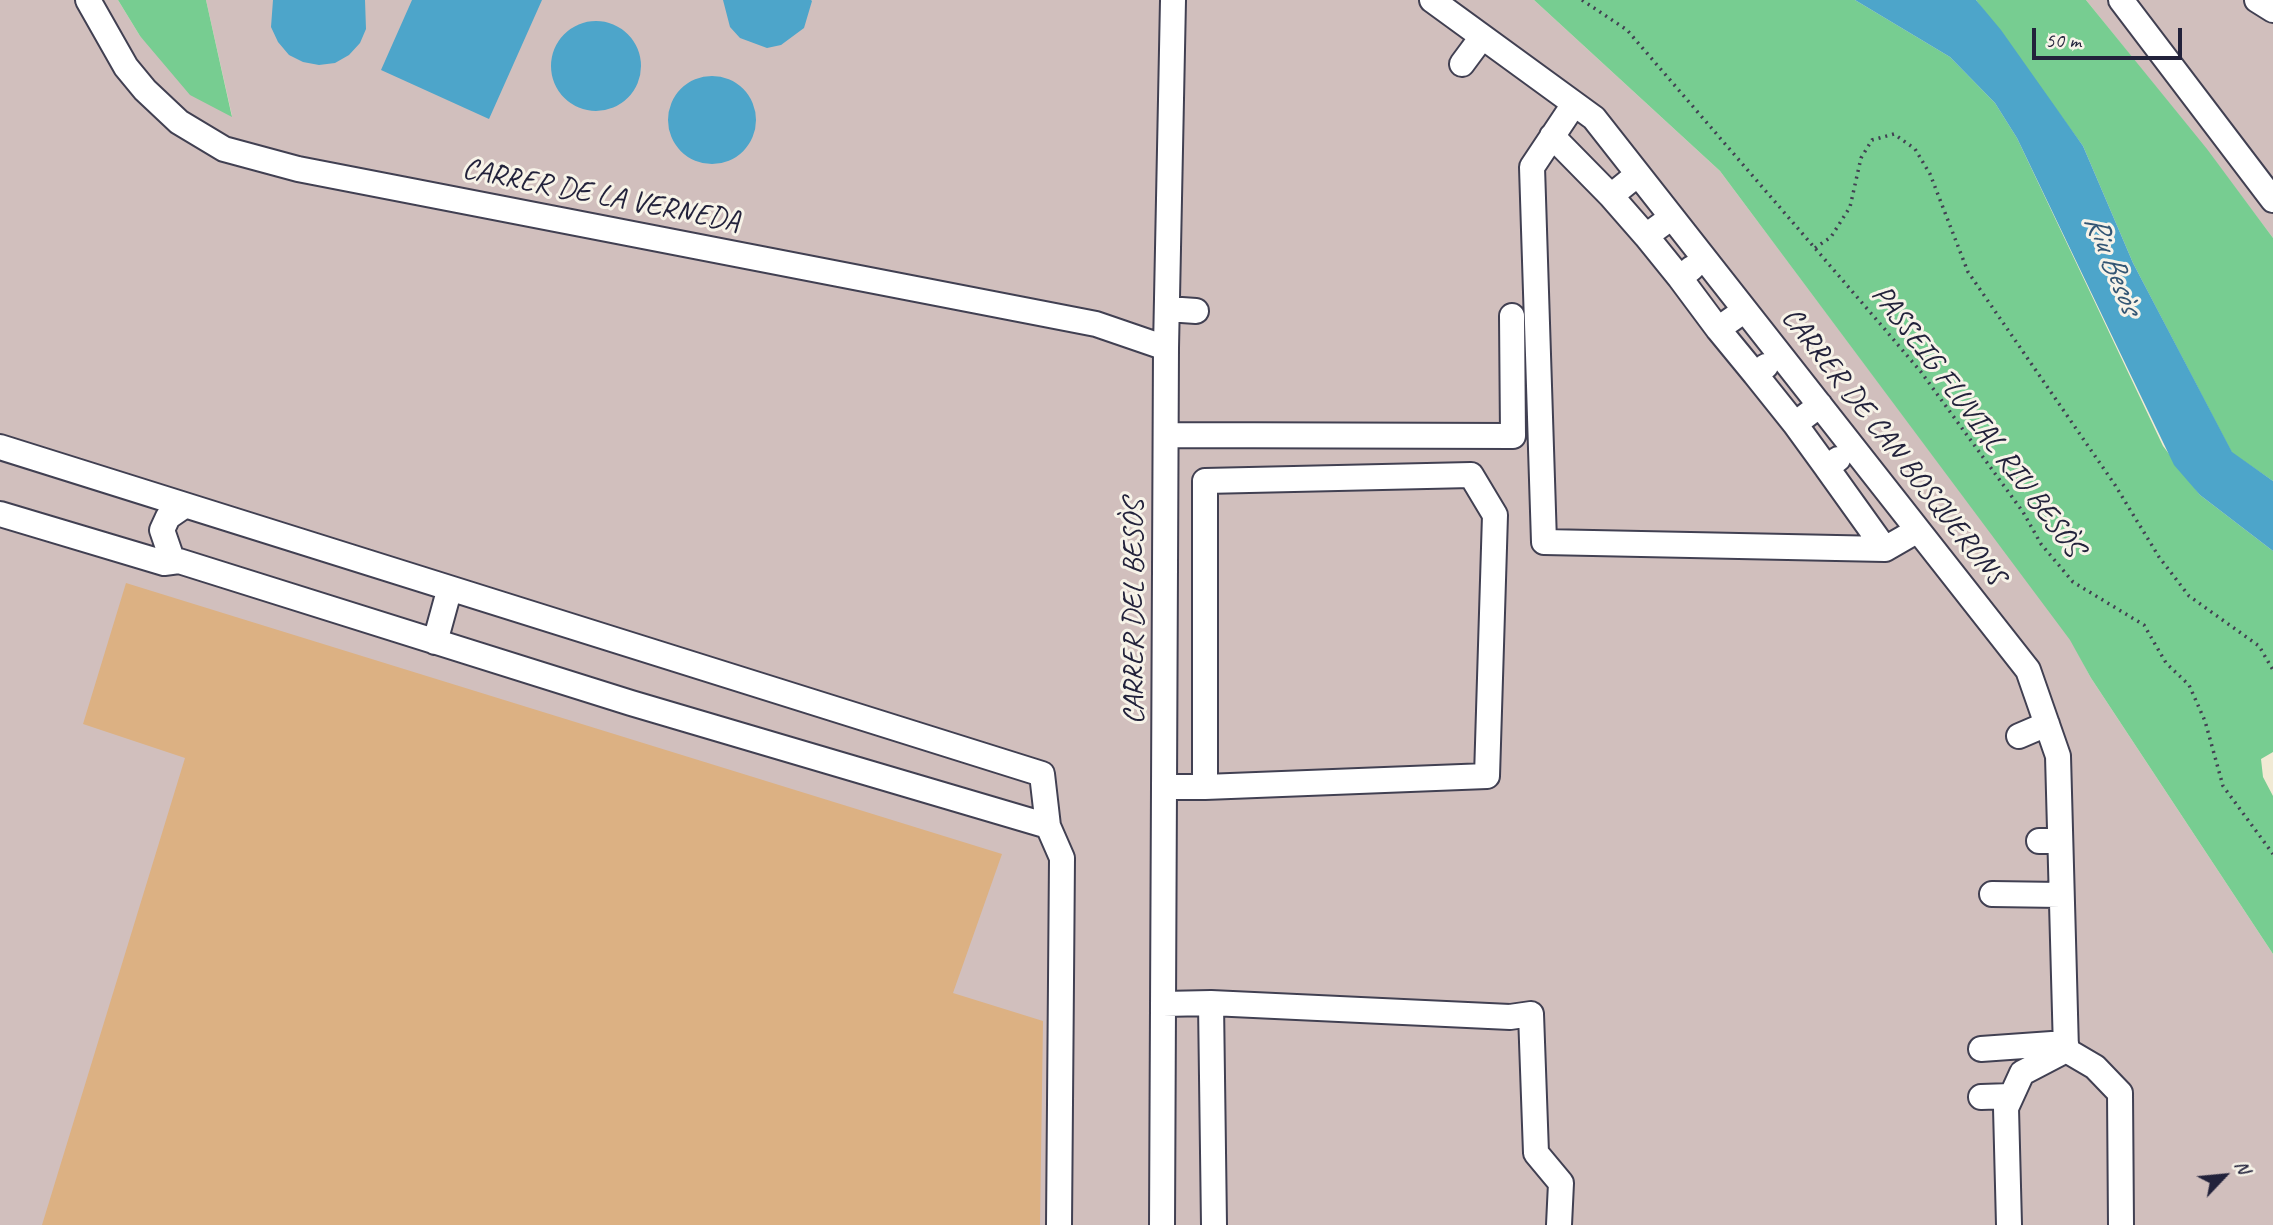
<!DOCTYPE html>
<html>
<head>
<meta charset="utf-8">
<style>
  body { margin:0 }
  #map { position:relative; width:2273px; height:1225px; overflow:hidden; background:#f1ead4; font-family:Caveat,sans-serif }
  canvas { display:block }
  .north { position:absolute; left:2189px; top:1141px; width:70px; height:70px; -webkit-text-stroke:5px #f7f3e8; paint-order:stroke; rotate:64deg; font-size:19px; font-weight:700; line-height:28px; text-align:center; color:#22223b }
  .north::after { content:''; display:block; margin:auto; width:24px; height:32px; background:#22223b; clip-path:polygon(50% 0,100% 100%,50% 72%,0 100%) }
  .scale { position:absolute; left:2032px; top:28px; width:150px; height:32px; box-sizing:border-box; border:4px solid #22223b; border-top:0; padding-left:9px; font-size:21px; line-height:24px; white-space:nowrap; color:#22223b; -webkit-text-stroke:5px #f7f3e8; paint-order:stroke }
</style>
</head>
<body>
<div id="map">
<canvas width="2273" height="1225"></canvas>
<div class="north">N</div>
<div class="scale">50 m</div>
</div>
<script>
const g = document.querySelector('canvas').getContext('2d');
g.lineJoin = 'round';
function fill(path, color) { g.fillStyle = color; g.fill(path, 'evenodd'); }
const shape = rows => new Path2D(rows.map(r => 'M' + r).join(''));
function stroke(path, color, width, dash) { g.strokeStyle = color; g.lineWidth = width; g.lineCap = dash ? 'butt' : 'round'; g.setLineDash(dash || []); g.stroke(path); }
function drawText(font, color, halo, rows, align = 'center') {
  g.font = font + ' Caveat,sans-serif'; g.lineWidth = 6; g.setLineDash([]); g.textBaseline = 'middle'; g.strokeStyle = halo; g.fillStyle = color; for (const [text, x, y, turn = 0] of rows) {
    g.save(); g.translate(x, y); g.rotate((+turn || 0) * Math.PI / 180); g.textAlign = isNaN(turn) ? turn : align; if (halo) g.strokeText(text, 0, 0); g.fillText(text, 0, 0); g.restore();
  }
}
fill(shape([
  [0,0,118,0,140,36,232,116,206,0,1534,0,1720,171,2071,640,2091,678,2273,954,2273,1225,0,1225],
  [2086,0,2273,0,2273,238,2206,149]
]), '#d1bfbd');
fill(shape([
  [118,0,206,0,232,117,190,95,140,36],
  [1534,0,1855,0,1950,57,1995,103,2017,138,2163,446,2200,495,2273,551,2273,752,2261,759,2263,777,2273,796,2273,954,2091,678,2070,640,1720,171],
  [1976,0,2086,0,2207,149,2273,238,2273,481,2232,453,2133,263,2083,146]
]), '#77cd91');
fill(shape([
  [273,0,365,0,366,29,360,43,349,55,335,63,319,65,303,62,289,55,278,42,271,27],
  [412,0,542,0,489,119,381,70],
  [723,0,811,0,812,1,804,28,781,45,767,48,740,38,730,27],
  [1855,0,1976,0,2001,30,2083,146,2133,263,2232,452,2273,481,2273,551,2200,495,2174,465,2017,138,1995,103,1950,57],
  '551 66a45 45 0 1 1 90 0a45 45 0 1 1-90 0Z',
  '668 120a44 44 0 1 1 88 0a44 44 0 1 1-88 0Z'
]), '#4da5ca');
fill(shape([
  [126,583,1002,854,953,993,1043,1021,1040,1225,42,1225,185,758,83,724]
]), '#dcb183');
const minor = shape([
  [88,0,126,67,145,90,179,122,224,149,298,169,1096,324,1166,348],
  [1432,0,1594,118,2028,670,2058,756,2066,1050],
  [2121,0,2273,200],
  [2257,0,2273,10],
  [1462,64,1482,37],
  [1574,104,1532,167,1544,542,1885,549,1918,530],
  [1552,136,1611,196,1638,174],
  [1611,196,1646,236,1672,217],
  [1646,236,1680,278,1692,268],
  [1680,278,1718,329,1745,310],
  [1167,309,1196,311],
  [1718,329,1755,374,1766,366],
  [1755,374,1795,424,1820,405],
  [1795,424,1827,468,1838,459],
  [1167,435,1513,436,1512,316],
  [0,447,1042,774,1048,826,631,703,179,561,164,563,0,514],
  [1827,468,1885,549],
  [173,562,162,530,168,517,184,506],
  [435,642,449,591],
  [2019,736,2047,724],
  [1165,787,1205,787,1205,481,1471,475,1495,515,1487,776,1205,787],
  [1048,826,1062,858,1059,1225],
  [2039,841,2060,841],
  [1992,894,2061,895],
  [1211,1003,1214,1225],
  [1163,1004,1211,1003,1510,1017,1531,1014,1536,1153,1561,1183,1559,1225],
  [1981,1049,2066,1043],
  [1981,1097,2011,1096],
  [1162,1225,1166,348,1173,0],
  [2009,1225,2006,1108,2022,1073,2066,1050,2095,1067,2120,1093,2121,1225]
]);
stroke(minor, '#414052', 28);
stroke(shape([
  [1582,0,1627,30,1882,326,1921,372,2023,512,2041,544,2073,582,2144,625,2166,663,2189,685,2205,721,2223,786,2273,854],
  [1815,248,1831,237,1850,207,1861,158,1872,140,1894,134,1915,149,1930,174,1968,272,2115,485,2159,557,2189,596,2259,646,2273,670]
]), '#414052', 3.5, [2, 5]);
stroke(minor, '#fff', 24);
drawText('30px', '#22223b', '#f7f3e8', [
  ["CARRER DE LA VERNEDA",601,196,11],
  ["PASSEIG FLUVIAL RIU BESÒS",1977,421,53],
  ["CARRER DE CAN BOSQUERONS",1893,447,52],
  ["CARRER DEL BESÒS",1134,612,-90]
]);
drawText('italic 32px', '#335674', '#f7f3e8', [
  ["Riu Besòs",2112,264,68]
]);
</script>
</body>
</html>
